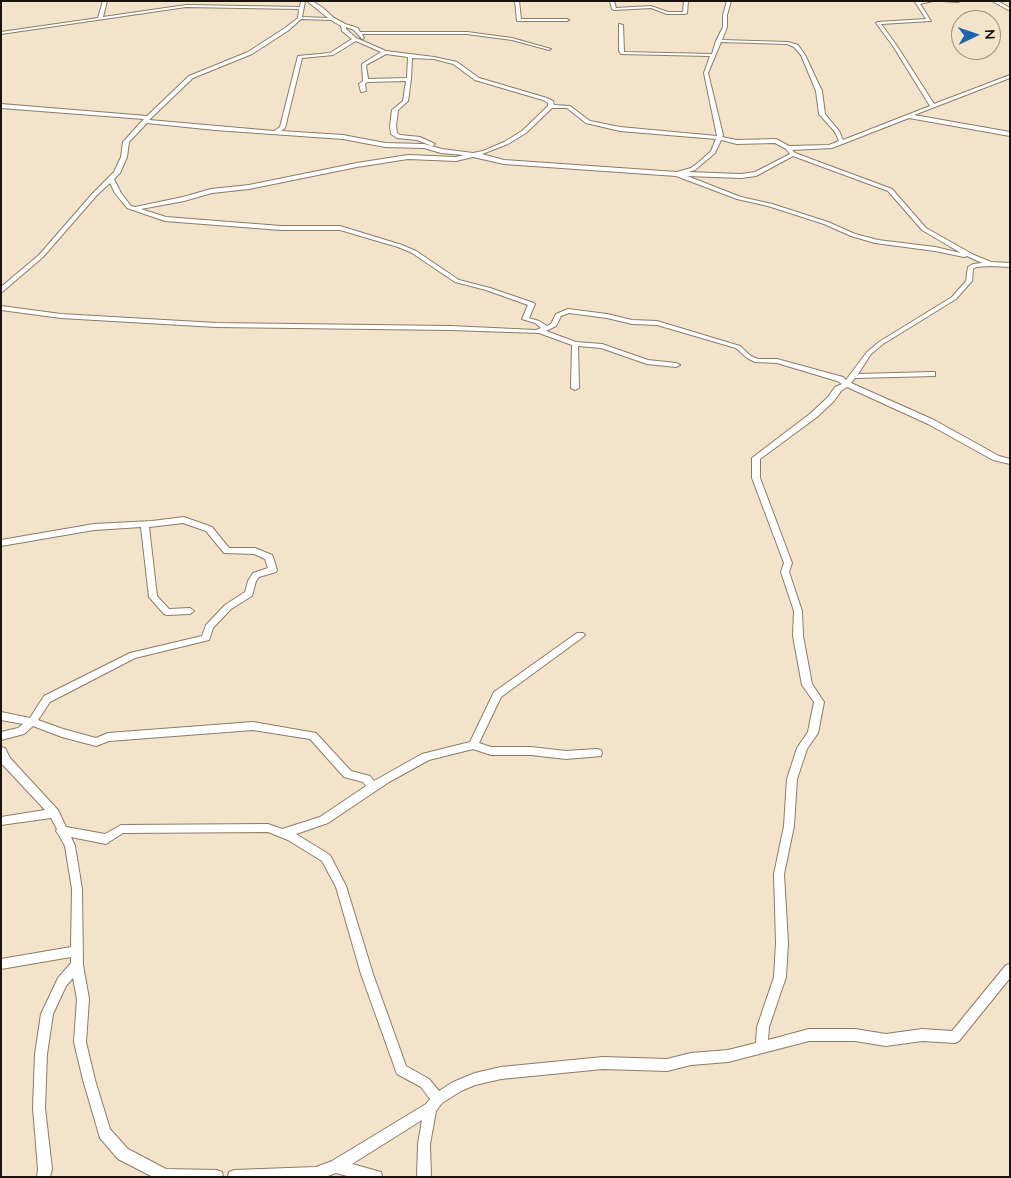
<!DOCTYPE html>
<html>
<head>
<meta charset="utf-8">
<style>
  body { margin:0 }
  #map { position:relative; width:1011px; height:1178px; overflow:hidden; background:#f4e3cb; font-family:Quicksand,sans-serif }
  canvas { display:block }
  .frame { position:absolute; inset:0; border:2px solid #1a140c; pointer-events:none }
  .north { position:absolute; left:951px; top:10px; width:50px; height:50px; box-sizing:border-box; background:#f4e3cb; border:1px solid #9d907f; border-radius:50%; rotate:87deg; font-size:14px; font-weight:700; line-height:20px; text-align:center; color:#1a140c }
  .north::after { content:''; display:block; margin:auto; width:18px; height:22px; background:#1c64b4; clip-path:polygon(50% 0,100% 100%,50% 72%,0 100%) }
</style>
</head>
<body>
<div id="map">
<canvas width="1011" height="1178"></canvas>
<div class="frame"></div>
<div class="north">N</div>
</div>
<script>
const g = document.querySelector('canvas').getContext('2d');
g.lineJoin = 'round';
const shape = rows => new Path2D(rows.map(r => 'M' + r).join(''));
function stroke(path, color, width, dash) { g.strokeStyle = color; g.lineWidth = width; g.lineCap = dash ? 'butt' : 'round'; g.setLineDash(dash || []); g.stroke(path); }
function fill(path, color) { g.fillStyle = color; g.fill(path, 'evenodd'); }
const minor = shape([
  [103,1,107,1,103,17,186,5,300,7,301,1,305,1,302,17,328,18,307,1,312,1,322,7,334,18,345,24,358,28,360,32,467,32,512,38,551,49,549,50,512,40,467,34,362,34,364,38,362,39,354,30,346,27,346,29,356,38,386,51,434,57,457,62,479,78,547,98,553,101,554,105,570,106,590,121,620,127,717,136,704,73,710,56,621,54,619,51,619,24,623,25,624,52,712,54,716,41,723,27,723,15,727,1,731,1,727,15,727,27,722,40,788,42,798,45,805,55,822,91,825,114,839,131,843,140,930,106,893,46,876,23,878,22,926,19,915,2,933,1,920,4,931,21,881,24,897,46,934,104,1010,75,1010,78,914,115,1010,132,1010,136,909,118,832,148,792,150,795,153,892,189,926,228,974,255,991,262,1010,263,1010,267,990,266,976,267,973,269,972,281,956,299,883,344,871,354,858,374,932,372,935,372,935,376,855,378,851,383,934,420,999,456,1010,459,1010,464,993,460,928,424,847,387,841,391,834,401,817,417,760,459,760,478,792,563,789,572,802,611,803,636,812,684,824,702,818,733,807,749,797,779,794,826,784,874,788,943,786,977,769,1027,768,1040,809,1029,855,1029,886,1034,922,1029,952,1031,1006,965,1010,964,1010,978,959,1041,955,1043,922,1041,886,1046,855,1041,809,1041,728,1062,691,1065,667,1071,603,1069,501,1079,475,1085,461,1091,442,1103,436,1111,430,1144,431,1177,417,1177,418,1144,422,1120,352,1164,381,1172,382,1177,351,1177,336,1173,325,1177,228,1177,229,1172,234,1170,316,1167,332,1161,426,1104,430,1099,421,1087,397,1074,361,974,336,887,322,861,288,840,268,832,123,833,106,844,71,837,75,846,82,889,83,965,89,999,86,1042,95,1080,110,1129,128,1149,166,1169,217,1170,222,1172,223,1177,153,1177,118,1159,100,1138,83,1080,74,1042,77,999,73,978,66,986,53,1014,47,1054,45,1108,52,1169,50,1177,37,1177,38,1169,33,1108,35,1054,41,1014,58,978,71,963,71,957,1,969,1,959,71,947,72,889,65,846,59,835,56,831,57,829,51,818,1,825,1,817,45,810,2,764,1,747,5,748,10,758,58,810,66,827,105,834,121,825,268,824,282,829,320,817,366,786,363,782,344,777,310,739,253,730,109,741,96,746,62,737,33,726,24,734,1,740,1,732,18,728,23,724,1,720,1,712,30,718,44,696,130,653,202,636,206,625,225,605,245,592,248,581,253,573,268,568,265,559,254,554,224,553,206,531,183,523,149,527,157,596,169,609,190,608,194,611,190,614,167,615,164,614,149,597,141,527,94,530,1,546,1,540,94,524,152,521,184,517,212,527,229,548,255,548,272,555,273,557,277,570,276,572,259,577,256,581,252,596,231,609,213,628,209,640,135,658,50,702,38,720,63,729,96,738,108,733,253,722,316,733,351,771,370,776,374,781,422,754,470,742,494,692,577,633,583,633,585,635,583,637,501,697,479,743,491,747,531,747,566,751,597,749,601,750,602,753,601,756,566,759,531,755,491,755,473,749,429,760,389,782,328,823,296,834,330,855,346,886,373,974,406,1066,429,1079,439,1091,453,1082,475,1073,501,1067,603,1057,667,1059,691,1053,728,1050,756,1043,757,1027,774,977,776,943,774,874,784,826,787,779,797,748,808,732,814,702,802,685,793,636,794,611,781,572,784,563,752,478,752,458,811,413,828,397,835,387,842,384,837,381,777,363,755,362,747,358,736,348,657,325,632,324,607,318,569,313,561,316,556,326,546,331,576,342,602,344,648,360,676,363,680,365,676,367,647,364,601,348,578,346,579,388,575,390,571,388,572,345,539,333,450,330,216,327,61,318,1,310,1,306,61,314,216,323,450,326,536,330,541,328,535,323,522,319,528,305,486,290,455,282,412,253,398,247,340,230,281,230,165,221,127,208,115,193,110,183,97,195,43,257,1,293,1,287,39,255,93,193,114,172,121,157,123,142,144,119,1,108,1,104,147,116,189,76,248,52,285,28,298,18,299,9,186,7,1,34,1,32,98,18,103,1],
  [301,19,331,20,341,26,342,31,352,39,330,53,298,56,280,127,274,131,149,120,193,78,252,54,289,30,301,19],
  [356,41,381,52,362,64,363,81,359,84,361,92,366,91,365,84,367,82,406,81,403,101,392,110,390,126,391,134,397,138,417,140,432,146,435,144,420,137,400,135,397,133,396,126,398,110,408,101,411,79,412,58,434,59,453,64,475,80,543,100,548,103,548,106,522,131,504,142,483,151,473,153,442,149,424,144,385,143,343,135,281,131,285,128,302,58,333,55,356,41],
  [721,42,787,44,794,47,801,55,816,91,819,114,835,132,839,141,829,145,789,146,776,139,737,140,722,137,723,135,708,73,721,42],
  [386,54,408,57,407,78,368,79,366,65,386,54],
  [552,108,567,108,586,123,620,131,716,139,711,151,699,162,691,168,677,172,504,160,482,154,508,144,526,133,552,108],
  [147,123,215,130,343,139,385,147,424,148,441,153,464,155,456,157,408,155,357,163,249,185,211,189,183,197,135,207,131,206,121,193,114,179,120,173,127,157,129,142,147,123],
  [721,140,737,144,775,143,786,149,790,154,755,172,741,174,688,172,695,170,715,153,721,140],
  [793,156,888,191,922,230,961,253,935,247,878,240,855,234,828,222,772,204,741,197,687,176,741,178,756,176,793,156],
  [473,157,504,164,676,176,737,199,768,206,824,224,851,236,875,243,935,251,964,257,967,256,982,263,973,264,968,267,966,281,952,297,879,342,867,352,846,380,843,377,777,359,758,359,751,356,740,346,657,321,632,320,607,314,568,309,556,314,551,324,547,326,539,321,529,318,535,304,534,303,490,288,459,280,416,251,402,245,340,226,281,226,166,217,141,209,184,201,212,193,249,189,357,167,408,159,456,161,473,157],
  [515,1,519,1,521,19,567,19,569,20,567,21,517,21,515,1],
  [610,1,614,1,616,8,651,6,668,12,683,12,684,1,688,1,687,13,685,14,667,14,651,8,614,10,612,9,610,1],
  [943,1,960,1,958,2,943,1],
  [992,1,998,1,1010,8,1010,11,992,1]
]);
stroke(minor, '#8b7c66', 2);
fill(minor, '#fff');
</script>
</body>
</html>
